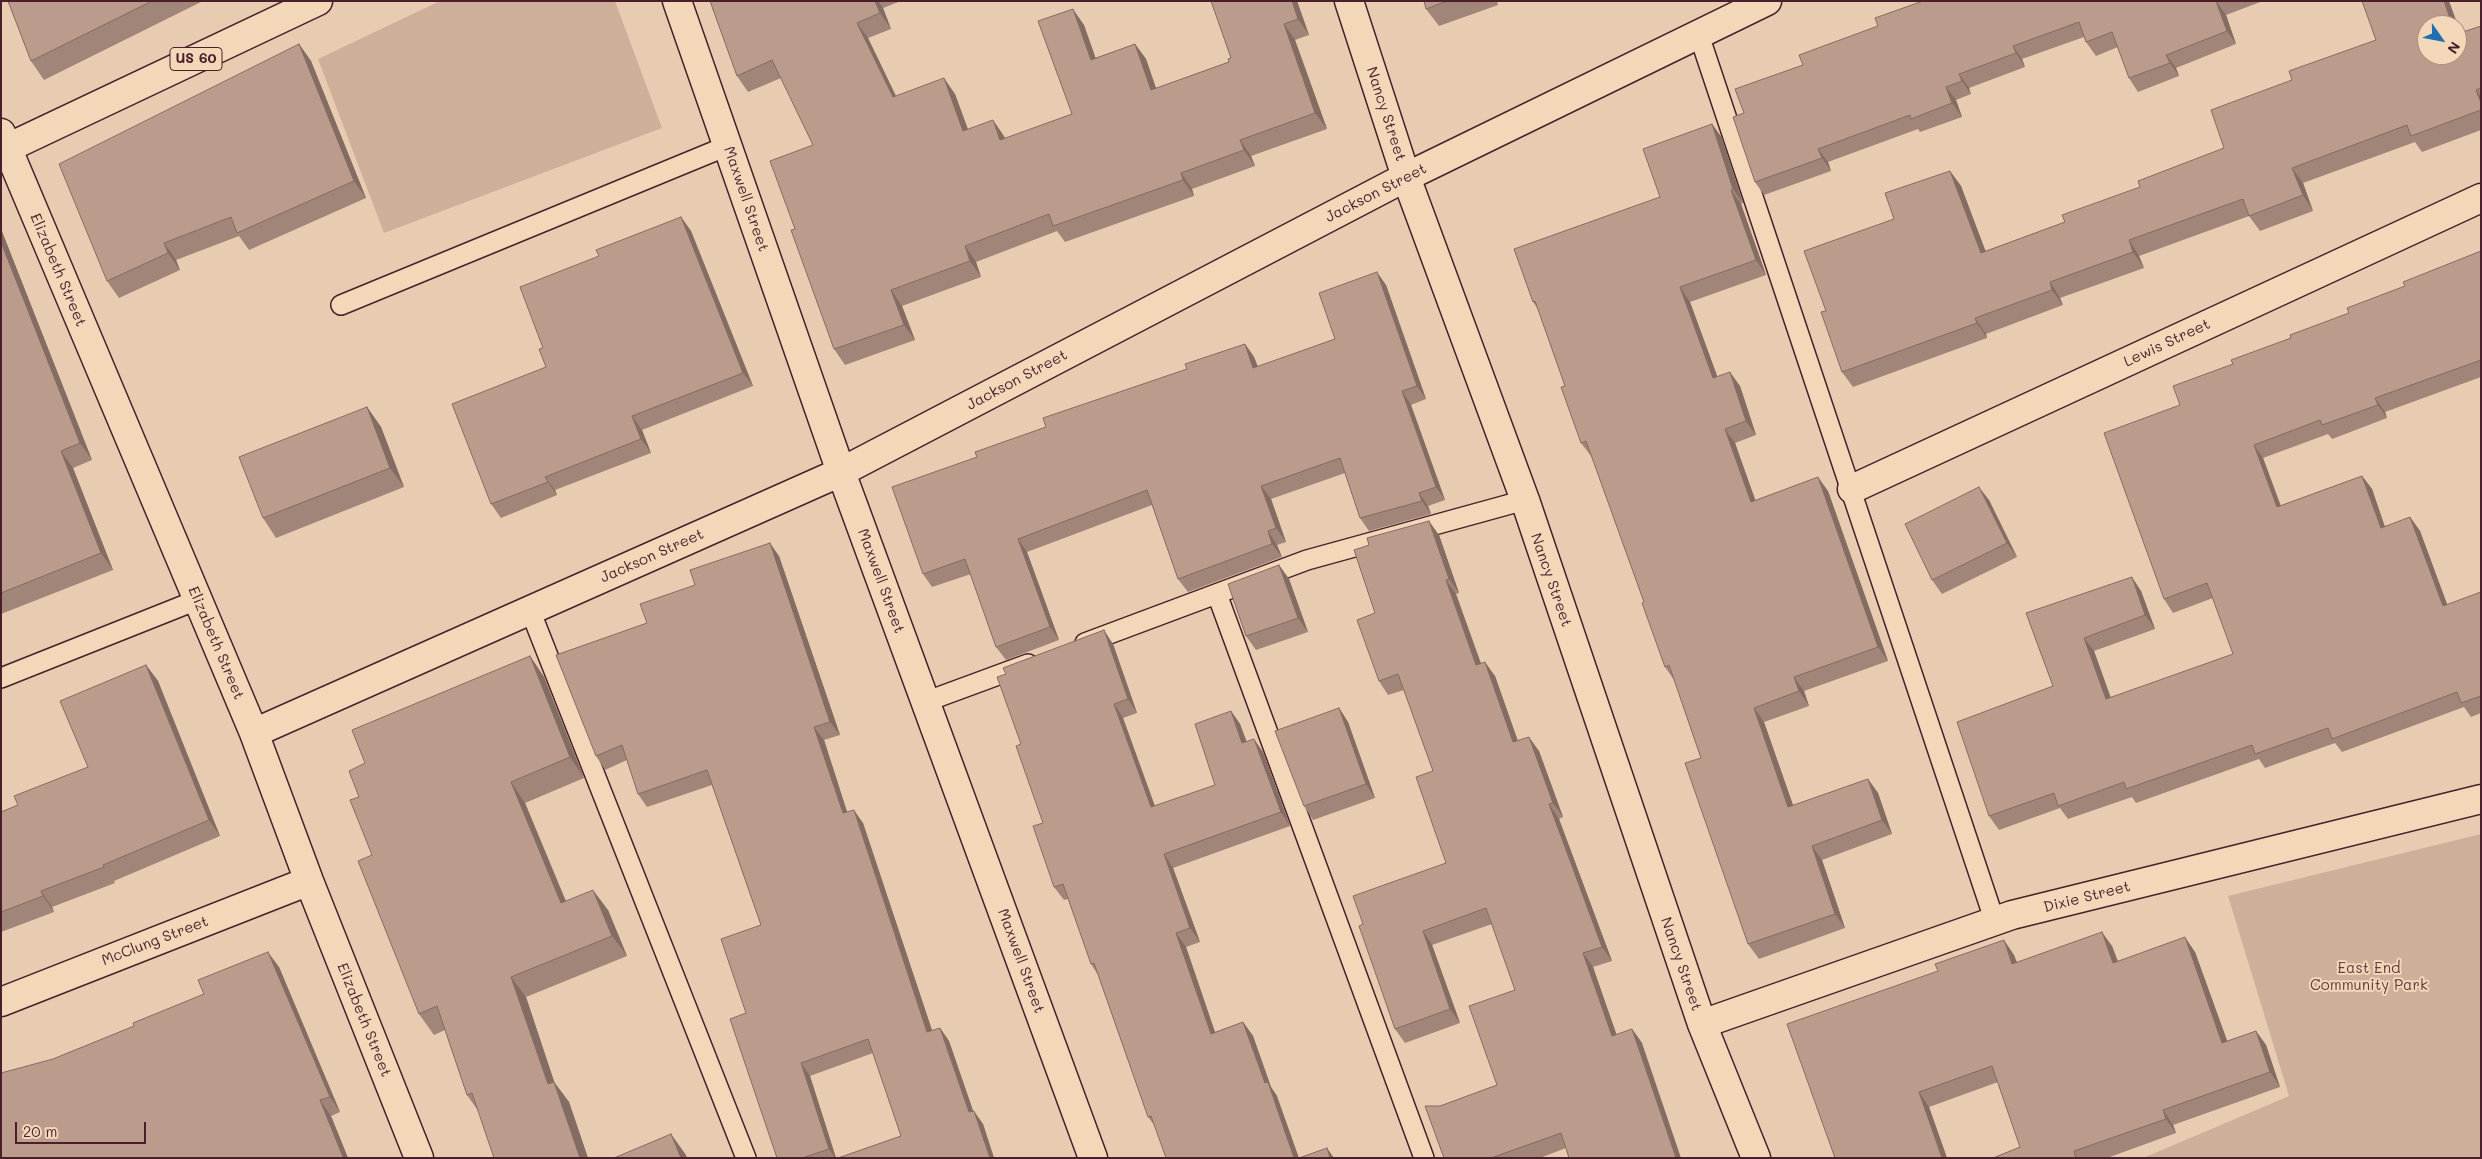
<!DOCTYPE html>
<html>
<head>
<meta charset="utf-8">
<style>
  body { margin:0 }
  #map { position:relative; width:2482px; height:1159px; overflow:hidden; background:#e8ccb1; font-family:Mali,sans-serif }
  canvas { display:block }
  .frame { position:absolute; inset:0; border:2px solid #4a1f2b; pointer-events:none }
  .north { position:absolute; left:2417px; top:15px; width:50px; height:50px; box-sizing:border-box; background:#f2d7b9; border:1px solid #af8d80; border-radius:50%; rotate:123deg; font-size:14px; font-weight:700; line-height:20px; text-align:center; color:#4a1f2b }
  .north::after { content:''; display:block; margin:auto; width:18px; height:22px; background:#1f6fb2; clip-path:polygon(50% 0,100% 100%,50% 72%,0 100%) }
  .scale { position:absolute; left:15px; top:1122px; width:131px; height:22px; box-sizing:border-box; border:2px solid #4a1f2b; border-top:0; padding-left:6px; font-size:15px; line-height:18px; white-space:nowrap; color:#4a1f2b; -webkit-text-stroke:4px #f2d7b9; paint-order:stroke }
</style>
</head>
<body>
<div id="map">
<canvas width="2482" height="1159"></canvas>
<div class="frame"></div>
<div class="north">N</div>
<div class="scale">20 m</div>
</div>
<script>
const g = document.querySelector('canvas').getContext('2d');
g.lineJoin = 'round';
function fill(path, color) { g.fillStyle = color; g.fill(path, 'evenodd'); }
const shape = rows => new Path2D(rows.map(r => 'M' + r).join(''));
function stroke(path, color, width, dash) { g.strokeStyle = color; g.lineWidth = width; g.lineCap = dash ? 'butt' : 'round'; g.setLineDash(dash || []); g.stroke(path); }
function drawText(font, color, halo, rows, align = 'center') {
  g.font = font + ' Mali,sans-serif'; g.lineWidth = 4; g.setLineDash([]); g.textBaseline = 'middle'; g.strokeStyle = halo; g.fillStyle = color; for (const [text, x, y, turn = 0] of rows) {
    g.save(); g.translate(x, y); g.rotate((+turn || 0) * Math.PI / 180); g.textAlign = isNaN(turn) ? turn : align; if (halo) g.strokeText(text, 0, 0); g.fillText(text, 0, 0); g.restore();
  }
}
fill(shape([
  [440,1,615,1,662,128,384,233,318,59],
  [2481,834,2481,1158,2143,1158,2289,1096,2228,896]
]), '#ceaf9a');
const service = shape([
  [1699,35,1995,922],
  [341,305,727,146],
  [1217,594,1424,1158],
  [530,610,746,1158],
  [1085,643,1307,560,1525,500],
  [1,678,197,600],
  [925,702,1028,664]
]);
const minor = shape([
  [677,1,841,472,1093,1158],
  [1349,1,1406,177,1525,500,1702,1024,1756,1158],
  [1,133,254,733,309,881,419,1158],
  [1852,489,2481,198],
  [254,733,841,472,1406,177,1767,1],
  [1,1002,309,881],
  [1702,1024,2012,915,2481,799]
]);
const primary = shape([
  [1,151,318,1]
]);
stroke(service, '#4a1f2b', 22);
stroke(minor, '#4a1f2b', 31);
stroke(primary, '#4a1f2b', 31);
stroke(service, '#f2d7b9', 19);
stroke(minor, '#f2d7b9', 28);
stroke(primary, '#f2d7b9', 28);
fill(shape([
  [8,1,203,1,44,80,31,61],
  [710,1,901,1,883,8,891,29,868,38,896,96,955,94,968,129,1004,136,1005,139,1072,114,1084,25,1095,58,1135,44,1146,59,1156,88,1229,62,1231,58,1211,1,1297,1,1309,35,1295,40,1327,129,1251,156,1255,166,1192,189,1194,196,1065,242,1057,231,976,262,981,277,902,306,915,340,845,365,834,349,795,229,813,145,781,78,748,92,737,76],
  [1424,1,1497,1,1498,5,1439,26,1426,9],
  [1923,1,2263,1,2226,15,2236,44,2176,68,2179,76,2138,92,2129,78,2118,47,2096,56,2086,42,2084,37,2022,59,2025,67,1969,88,1971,94,1956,100,1962,117,1920,132,1918,129,1828,162,1831,171,1764,195,1755,182,1744,113,1803,65,1878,26],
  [2481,26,2481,130,2422,152,2415,142,2303,183,2313,211,2260,231,2249,216,2139,256,2144,268,2060,298,2063,305,1986,334,1987,338,1853,387,1842,372,1826,311,1894,219,1950,171,1961,186,1985,251,2065,222,2224,148,2292,80,2376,40,2460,33],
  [299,44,311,61,366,198,249,250,239,236,176,260,180,270,119,298,107,281],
  [1712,124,1722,138,1743,203,1741,204,1766,275,1690,302,1717,376,1740,386,1756,435,1735,443,1755,500,1828,491,1888,661,1804,691,1809,706,1764,722,1793,806,1868,779,1878,793,1892,834,1822,860,1845,928,1759,959,1748,944,1701,758,1674,680,1665,667,1644,602,1592,457,1581,443,1565,386,1538,309,1533,302,1660,197],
  [681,217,691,231,753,386,642,430,651,453,555,490,557,495,501,518,491,504,546,367,599,256],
  [1,229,92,460,73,468,113,570,1,614],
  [2481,251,2481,377,2385,412,2387,418,2332,439,2328,434,2263,458,2281,506,2362,476,2372,489,2385,527,2410,517,2420,531,2447,605,2481,592,2481,713,2471,717,2464,707,2342,752,2335,743,2265,768,2259,759,2136,803,2132,797,2068,819,2060,808,1999,830,1989,816,2053,686,2026,613,2141,591,2155,629,2094,651,2111,698,2233,654,2213,598,2173,613,2164,599,2180,405,2233,364,2291,338,2349,313,2405,286],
  [1386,285,1426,399,1411,405,1445,500,1428,506,1431,514,1369,531,1360,518,1345,473,1271,499,1286,542,1277,545,1282,557,1188,592,1178,579,1152,505,1027,552,1059,640,1006,660,996,647,971,574,932,587,923,574,977,457,1187,369,1245,344,1254,357,1258,367,1335,339],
  [367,407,381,427,404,487,276,538,263,518],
  [1989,500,2017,557,1942,594,1932,580],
  [1439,535,1459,593,1456,594,1481,663,1495,676,1518,741,1539,751,1563,817,1559,819,1612,961,1593,967,1616,1035,1632,1029,1642,1043,1566,1148,1540,1158,1444,1158,1440,1106,1497,1085,1515,990,1492,924,1432,945,1460,1023,1405,1043,1395,1029,1363,924,1446,863,1433,771,1404,690,1388,695,1379,681,1375,613],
  [779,556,840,735,824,740,847,812,863,823,932,1031,940,1028,949,1041,973,1111,983,1124,994,1158,838,1158,901,1136,873,1053,810,1076,836,1158,777,1158,746,1013,761,925,712,785,647,807,638,794,627,760,605,770,596,756,647,623,695,585],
  [1279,565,1289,579,1308,632,1256,650,1246,636],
  [1113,644,1137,713,1123,718,1155,806,1215,785,1231,711,1240,724,1246,741,1263,752,1290,826,1173,868,1200,942,1186,947,1215,1032,1243,1022,1253,1036,1271,1087,1277,1096,1155,1126,1148,1117,1098,975,1091,964,1068,899,1064,900,1054,887,1043,823,1021,744,1006,674],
  [530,656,544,677,584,778,525,803,566,901,608,910,627,956,526,997,554,1082,569,1102,588,1158,494,1158,479,1112,467,1095,445,1030,434,1035,419,1014,372,855,359,797,365,763],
  [146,665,158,681,220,836,114,881,115,883,52,907,54,912,1,932,1,812,18,805,88,767],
  [1339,708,1348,722,1375,798,1313,820,1304,806],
  [2112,946,2118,961,2195,952,2227,1041,2256,1031,2266,1045,2280,1087,2173,1125,2176,1133,2107,1158,1993,1158,2020,1147,1998,1082,1929,1107,1947,1158,1835,1158,1938,971,2014,955,2017,962],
  [279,967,340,1112,331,1116,348,1158,1,1158,53,1059]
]), '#a18578');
fill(shape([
  [875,1,878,1,883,8,891,29,880,13],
  [1292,1,1297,1,1309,35,1298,19],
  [2216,1,2226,15,2236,44,2227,31],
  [2444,1,2449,1,2467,50,2457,36,2457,25,2452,25],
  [1073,9,1084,25,1102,76,1091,60],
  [857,23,868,38,904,113,893,97],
  [1284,24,1295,40,1327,129,1315,113],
  [299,44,311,61,366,198,354,181],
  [1135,44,1146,59,1162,106,1151,90],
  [2013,46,2022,59,2025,67,2016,53],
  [2166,55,2176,68,2179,76,2170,63],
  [1959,74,1969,88,1971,94,1962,81],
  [944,78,955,94,974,147,963,131],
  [1946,87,1956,100,1962,117,1952,103],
  [2476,90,2481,97,2481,103],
  [993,120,1004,136,1011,156,1000,140],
  [1712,124,1722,138,1743,203,1733,189],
  [1240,140,1251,156,1255,166,1244,150],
  [1818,149,1828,162,1831,171,1822,158],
  [2292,168,2303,183,2313,211,2303,195],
  [1950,171,1961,186,1992,268,1981,253],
  [1181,173,1192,189,1194,196,1183,180],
  [1731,190,1741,204,1766,275,1756,260],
  [681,217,691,231,753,386,743,373],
  [1,229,92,460,80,443,1,242],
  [2129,240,2139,256,2144,268,2133,252],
  [164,243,176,260,180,270,168,253],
  [965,246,976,262,981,277,970,261],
  [1377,272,1386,285,1426,399,1417,386],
  [2050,282,2060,298,2063,305,2052,290],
  [1680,287,1690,302,1723,392,1713,378],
  [891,290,902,306,915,340,904,325],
  [1975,318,1986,334,1987,338,1977,323],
  [1245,344,1254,357,1263,381,1253,368],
  [1730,372,1740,386,1756,435,1746,421],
  [1402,391,1411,405,1445,500,1436,487],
  [2375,398,2385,412,2387,418,2378,405],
  [367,407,381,427,404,487,390,468],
  [632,416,642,430,651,453,641,439],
  [1725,429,1735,443,1761,516,1751,502],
  [2254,445,2263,458,2286,521,2277,507],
  [61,451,73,468,113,570,101,553],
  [2362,476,2372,489,2390,542,2381,528],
  [545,477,555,490,557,495,548,482],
  [1818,477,1828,491,1888,661,1878,647],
  [1261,486,1271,499,1286,542,1276,528],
  [1979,487,1989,500,2017,557,2007,543],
  [1419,493,1428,506,1431,514,1422,501],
  [2410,517,2420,531,2453,620,2443,606],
  [1429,521,1439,535,1459,593,1449,579],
  [1268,531,1277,545,1282,557,1272,544],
  [1018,539,1027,552,1059,640,1050,627],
  [770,543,779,556,840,735,830,722],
  [1279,565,1289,579,1308,632,1298,618],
  [2132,577,2141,591,2155,629,2145,615],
  [1446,580,1456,594,1486,679,1476,665],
  [1104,630,1113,644,1137,713,1128,699],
  [2084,638,2094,651,2116,713,2106,699],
  [530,656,544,677,584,778,570,757],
  [1485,662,1495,676,1523,756,1513,742],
  [146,665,158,681,220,836,209,820],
  [1794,677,1804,691,1809,706,1799,691],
  [1114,704,1123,718,1160,821,1151,807],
  [1339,708,1348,722,1375,798,1366,784],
  [1754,708,1764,722,1799,822,1788,807],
  [1231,711,1240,724,1252,756,1242,743],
  [814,727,824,740,852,827,843,813],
  [1529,737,1539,751,1563,817,1553,803],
  [1254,739,1263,752,1290,826,1281,812],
  [1868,779,1878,793,1892,834,1882,820],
  [511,782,525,803,575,924,561,903],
  [1549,804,1559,819,1612,961,1602,947],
  [854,810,863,823,937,1045,927,1032],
  [1812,846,1822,860,1845,928,1835,914],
  [1164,854,1173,868,1200,942,1190,928],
  [593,890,608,910,627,956,612,936],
  [41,891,52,907,54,912,43,896],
  [1423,931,1432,945,1460,1023,1450,1009],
  [2102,932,2112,946,2123,977,2113,963],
  [1176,933,1186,947,1220,1047,1211,1034],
  [2185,937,2195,952,2233,1057,2222,1043],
  [2004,940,2014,955,2022,979,2012,964],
  [268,952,279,967,340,1112,330,1097],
  [1583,953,1593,967,1622,1050,1612,1036],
  [511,977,526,997,562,1105,548,1084],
  [1243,1022,1253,1036,1271,1087,1277,1096,1299,1158,1294,1158,1265,1083],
  [940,1028,949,1041,978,1125,969,1112],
  [1632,1029,1642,1043,1681,1158,1676,1158],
  [2256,1031,2266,1045,2280,1087,2270,1072],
  [801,1063,810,1076,836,1158,835,1158,829,1149],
  [554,1082,569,1102,588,1158,580,1158],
  [1919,1092,1929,1107,1947,1158,1942,1158],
  [320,1100,331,1116,348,1158,344,1158,343,1157],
  [2163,1110,2173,1125,2176,1133,2166,1119],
  [974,1111,983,1124,994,1158,990,1158],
  [671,1134,686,1155,687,1158,681,1158],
  [1327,1148,1334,1158,1330,1158]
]), '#836c62');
const building = shape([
  [8,1,152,1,31,61,8,1],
  [710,1,875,1,880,13,857,23,893,97,944,78,963,131,993,120,1000,140,1072,114,1038,21,1073,9,1091,60,1135,44,1151,90,1229,62,1228,59,1231,58,1211,1,1292,1,1298,19,1284,24,1315,113,1240,140,1244,150,1181,173,1183,180,1053,226,1049,214,965,246,970,261,891,290,904,325,834,349,791,230,795,229,770,161,813,145,772,60,737,76,710,1],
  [1424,1,1447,1,1426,9,1424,1],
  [1923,1,2216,1,2227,31,2166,55,2170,63,2129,78,2112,32,2086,42,2079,22,2013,46,2016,53,1959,74,1962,81,1946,87,1952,103,1911,119,1910,115,1818,149,1822,158,1755,182,1733,117,1744,113,1735,89,1803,65,1799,55,1878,26,1875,18,1923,1],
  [2362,1,2444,1,2452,25,2427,25,2427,55,2457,55,2457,34,2481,26,2481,88,2476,90,2481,103,2481,110,2411,136,2407,125,2292,168,2303,195,2249,216,2243,199,2129,240,2133,252,2050,282,2052,290,1975,318,1977,323,1842,372,1821,312,1826,311,1804,251,1894,219,1885,193,1950,171,1981,253,2065,222,2062,215,2140,187,2138,181,2224,148,2211,110,2292,80,2289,71,2376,40,2362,1],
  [299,44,354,181,237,233,231,217,164,243,168,253,107,281,59,164,299,44],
  [1712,124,1733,189,1731,190,1756,260,1680,287,1713,378,1730,372,1746,421,1725,429,1751,502,1818,477,1878,647,1794,677,1799,691,1754,708,1788,807,1868,779,1882,820,1812,846,1835,914,1748,944,1685,763,1701,758,1669,665,1665,667,1642,603,1644,602,1586,441,1581,443,1561,387,1565,386,1535,301,1533,302,1514,249,1660,197,1643,149,1712,124],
  [681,217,743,373,632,416,641,439,545,477,548,482,491,504,452,404,546,367,539,349,543,348,520,287,599,256,596,250,681,217],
  [1,242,80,443,61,451,101,553,1,593,1,242],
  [2481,251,2481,360,2375,398,2378,405,2322,425,2320,420,2254,445,2277,507,2362,476,2381,528,2410,517,2443,606,2481,592,2481,696,2461,703,2457,692,2332,739,2328,728,2255,754,2252,745,2126,789,2124,782,2058,806,2054,793,1989,816,1957,722,2053,686,2026,613,2132,577,2145,615,2084,638,2106,699,2233,654,2207,583,2164,599,2104,433,2180,405,2173,386,2233,364,2231,360,2291,338,2290,335,2349,313,2347,308,2405,286,2403,282,2481,251],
  [1377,272,1417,386,1402,391,1436,487,1419,493,1422,501,1360,518,1340,458,1261,486,1276,528,1268,531,1272,544,1178,579,1147,490,1018,539,1050,627,996,647,965,559,923,574,892,487,977,457,975,452,1046,427,1043,418,1187,369,1185,364,1245,344,1253,368,1335,339,1319,293,1377,272],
  [367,407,390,468,263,518,239,457,367,407],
  [1979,487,2007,543,1932,580,1905,524,1979,487],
  [1429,521,1449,579,1446,580,1476,665,1485,662,1513,742,1529,737,1553,803,1549,804,1602,947,1583,953,1612,1036,1632,1029,1676,1158,1569,1158,1561,1133,1491,1158,1444,1158,1425,1106,1440,1106,1497,1085,1469,1006,1515,990,1486,908,1423,931,1450,1009,1395,1029,1359,926,1363,924,1353,896,1446,863,1416,777,1433,771,1398,674,1379,681,1357,620,1375,613,1354,550,1369,545,1367,538,1429,521],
  [770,543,830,722,814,727,843,813,854,810,927,1032,940,1028,969,1112,974,1111,990,1158,838,1158,901,1136,868,1039,801,1063,829,1149,802,1158,777,1158,730,1019,746,1013,721,939,761,925,707,770,638,794,622,745,596,756,556,655,647,623,640,604,695,585,690,570,770,543],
  [1279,565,1298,618,1246,636,1228,584,1279,565],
  [1104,630,1128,699,1114,704,1151,807,1215,785,1195,724,1231,711,1242,743,1254,739,1281,812,1164,854,1190,928,1176,933,1211,1034,1243,1022,1265,1083,1268,1082,1294,1158,1166,1158,1151,1116,1148,1117,1094,963,1091,964,1063,884,1054,887,1033,826,1043,823,1016,746,1021,744,997,677,1006,674,1003,668,1104,630],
  [530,656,570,757,511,782,561,903,593,890,612,936,511,977,548,1084,554,1082,580,1158,494,1158,472,1093,467,1095,437,1006,419,1014,358,861,372,855,350,800,359,797,349,771,365,763,352,730,530,656],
  [146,665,209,820,103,865,104,867,41,891,43,896,1,912,1,812,18,805,14,796,88,767,60,701,146,665],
  [1339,708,1366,784,1304,806,1275,731,1339,708],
  [2102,932,2113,963,2185,937,2222,1043,2256,1031,2270,1072,2163,1110,2166,1119,2074,1151,2076,1158,1993,1158,2020,1147,1992,1066,1919,1092,1942,1158,1835,1158,1787,1024,1938,971,1935,964,2004,940,2012,964,2102,932],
  [268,952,330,1097,320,1100,343,1157,340,1158,1,1158,1,1073,53,1059,134,1026,133,1023,204,994,198,980,268,952],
  [671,1134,681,1158,614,1158,671,1134],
  [1327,1148,1330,1158,1299,1158,1327,1148]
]);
fill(building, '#bb9b8c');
stroke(building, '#836c62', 1);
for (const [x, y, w] of [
  [196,59,52]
]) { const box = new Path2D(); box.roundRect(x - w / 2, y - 11.5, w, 23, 4); g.fillStyle = '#f2d7b9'; g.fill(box); stroke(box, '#4a1f2b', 1); }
drawText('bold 14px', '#4a1f2b', null, [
  ["US 60",196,59]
]);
drawText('15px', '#4a1f2b', '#f2d7b9', [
  ["Nancy Street",1386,114,72],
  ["Jackson Street",1376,193,-27],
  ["Maxwell Street",746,199,71],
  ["Elizabeth Street",58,270,67],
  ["Lewis Street",2167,343,-25],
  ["Jackson Street",1017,380,-28],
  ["Jackson Street",652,556,-24],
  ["Nancy Street",1551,580,71],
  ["Maxwell Street",881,581,70],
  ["Elizabeth Street",216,643,67],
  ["Dixie Street",2087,897,-14],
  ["McClung Street",155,941,-21],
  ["Maxwell Street",1021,961,70],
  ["Nancy Street",1681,964,71],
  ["Elizabeth Street",364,1020,68]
]);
drawText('15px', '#643c41', '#f2d7b9', [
  ["East End",2369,968],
  ["Community Park",2369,985]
]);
</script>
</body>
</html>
